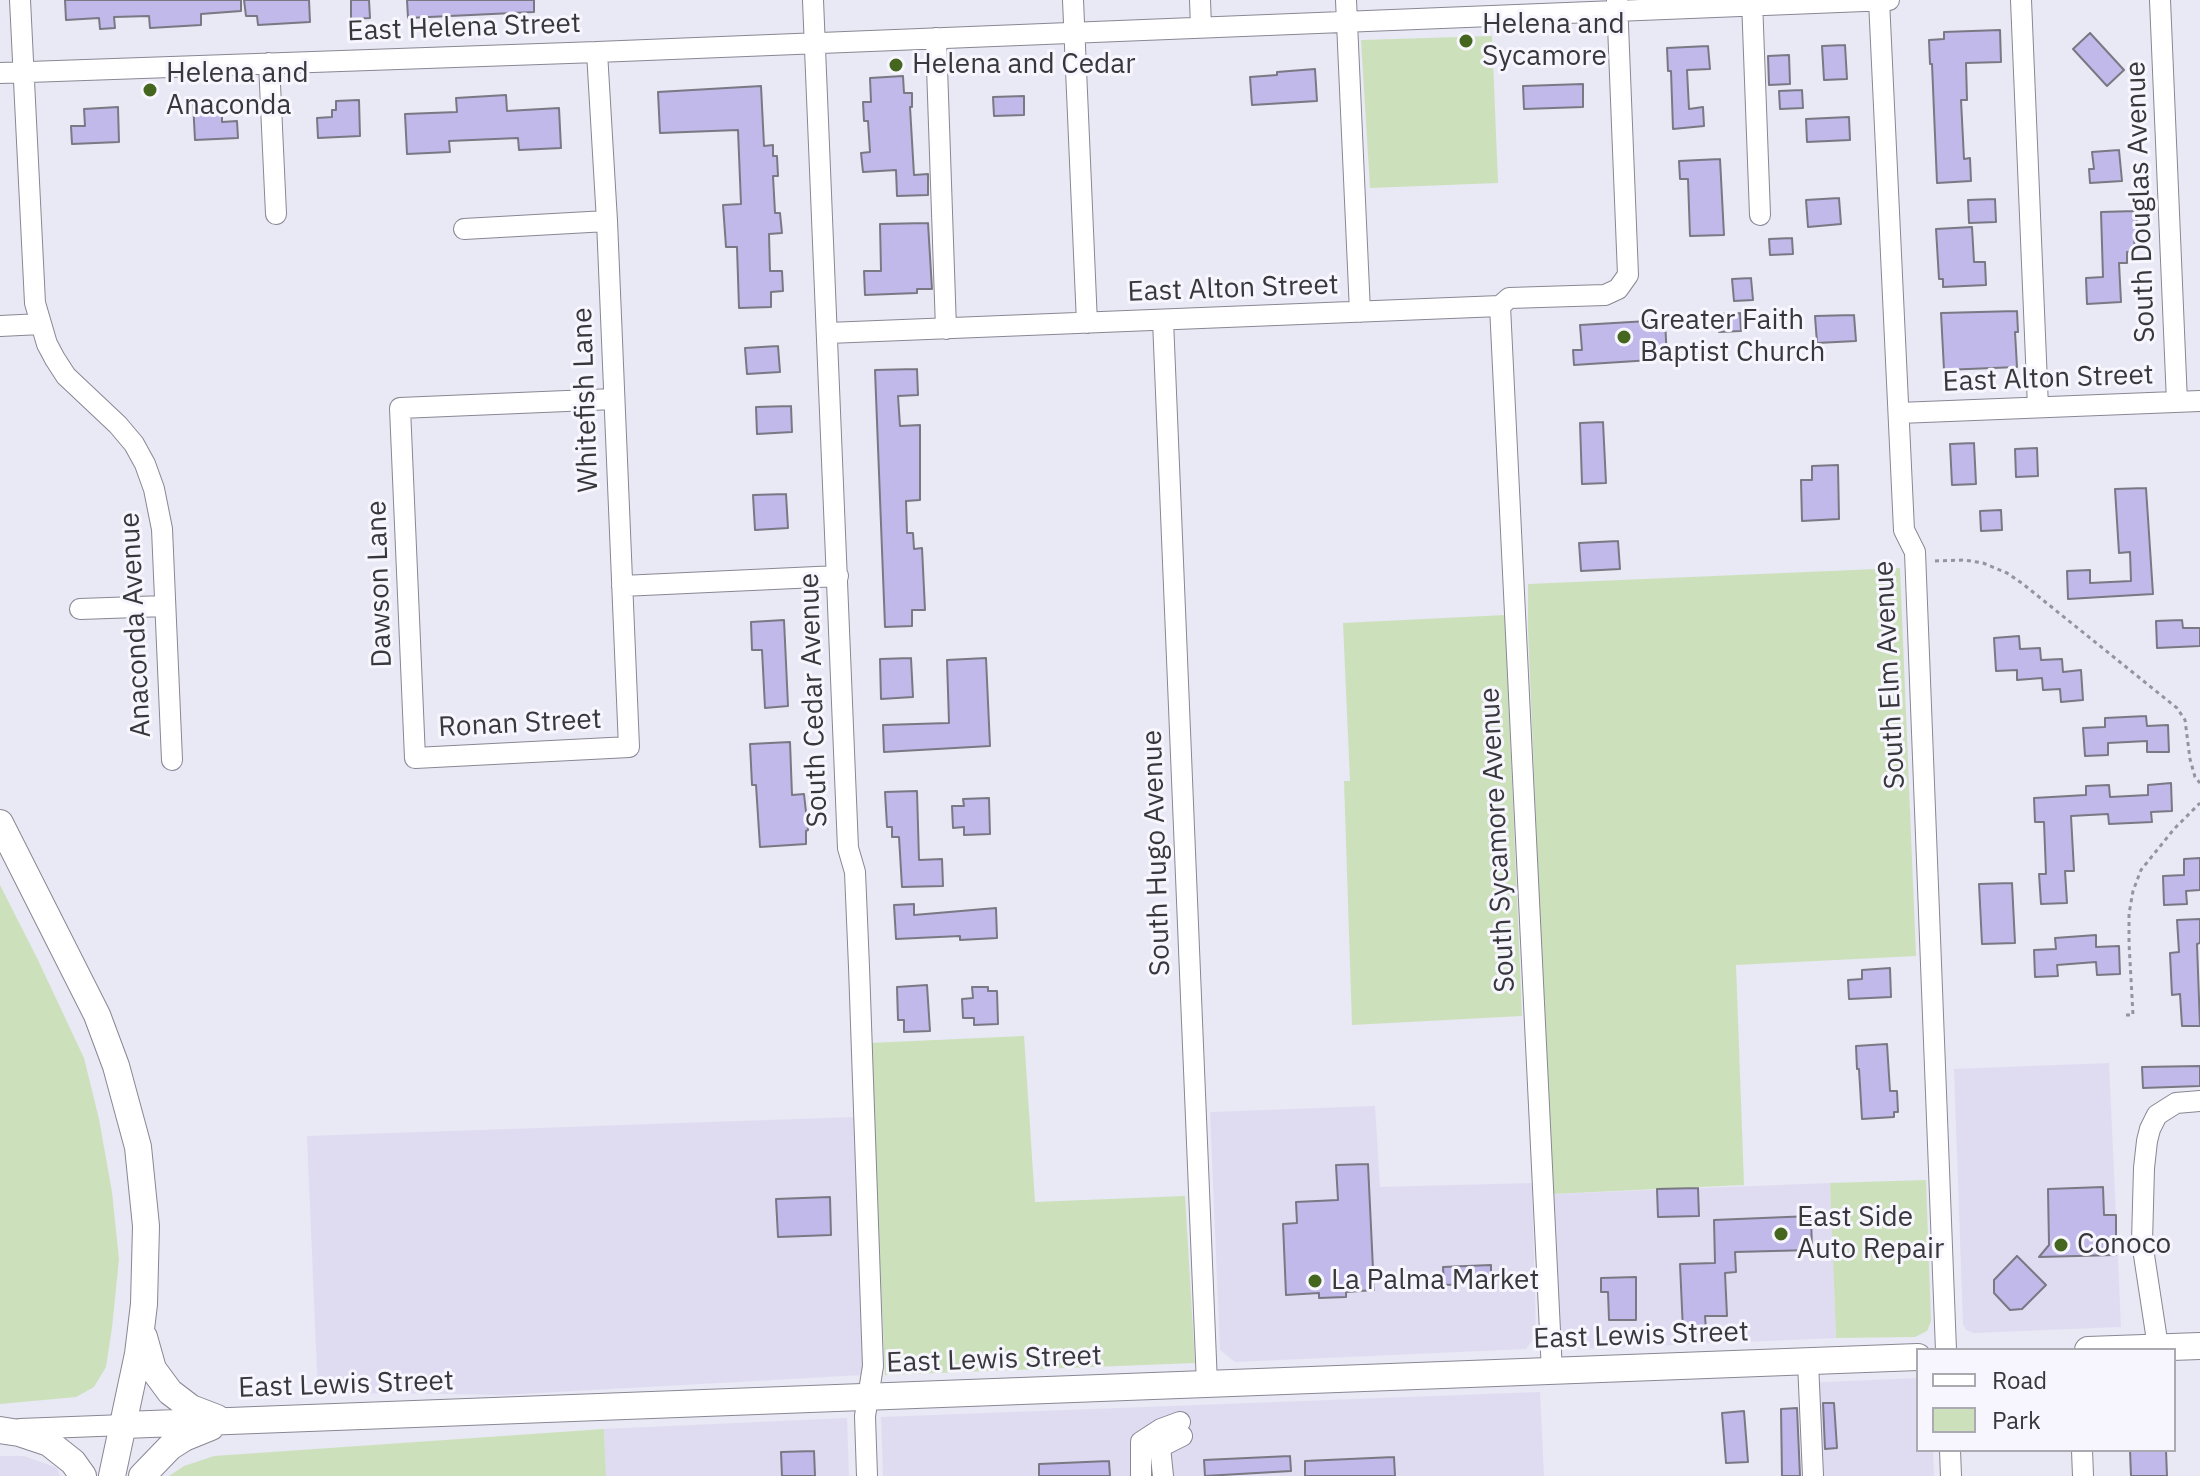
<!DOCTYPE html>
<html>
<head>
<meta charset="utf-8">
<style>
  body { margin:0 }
  #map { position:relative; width:2200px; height:1476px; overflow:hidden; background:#e9e8f5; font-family:"IBM Plex Sans",sans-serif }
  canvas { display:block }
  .legend { position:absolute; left:1916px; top:1348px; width:260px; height:104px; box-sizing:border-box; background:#f7f6fe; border:2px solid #aaaab0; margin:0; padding:10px 14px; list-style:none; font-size:24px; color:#37373c }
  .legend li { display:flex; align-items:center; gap:16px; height:40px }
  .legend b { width:40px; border:2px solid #aaaab0 }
</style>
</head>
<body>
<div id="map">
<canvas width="2200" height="1476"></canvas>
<ul class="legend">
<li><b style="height:10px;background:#fff"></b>Road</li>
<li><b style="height:22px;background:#cce1bb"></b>Park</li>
</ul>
</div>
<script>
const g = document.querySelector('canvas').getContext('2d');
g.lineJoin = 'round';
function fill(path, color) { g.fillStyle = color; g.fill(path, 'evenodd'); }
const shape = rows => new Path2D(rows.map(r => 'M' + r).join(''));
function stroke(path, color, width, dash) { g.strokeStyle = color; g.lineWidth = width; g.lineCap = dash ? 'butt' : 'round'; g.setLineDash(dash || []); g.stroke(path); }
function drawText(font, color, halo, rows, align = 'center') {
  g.font = font + ' "IBM Plex Sans",sans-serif'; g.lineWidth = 6; g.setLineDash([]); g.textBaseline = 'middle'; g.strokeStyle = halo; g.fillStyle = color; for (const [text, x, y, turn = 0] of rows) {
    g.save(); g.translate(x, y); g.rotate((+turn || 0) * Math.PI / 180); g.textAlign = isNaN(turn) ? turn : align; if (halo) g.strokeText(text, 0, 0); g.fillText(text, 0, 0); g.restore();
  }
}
fill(shape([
  [2109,1063,2121,1327,1974,1333,1966,1330,1963,1324,1954,1069],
  [1375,1106,1380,1187,1532,1183,1536,1336,1526,1349,1235,1362,1220,1350,1210,1112],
  [855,1117,863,1375,502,1395,386,1393,318,1395,307,1136],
  [1830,1183,1836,1338,1579,1349,1566,1343,1555,1328,1551,1194],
  [1918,1378,1918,1450,1933,1450,1934,1476,1806,1476,1801,1383],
  [1540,1392,1544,1476,883,1476,881,1417],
  [847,1418,849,1476,606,1476,604,1429],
  [0,1456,24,1456,57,1468,60,1476,0,1476]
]), '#dfdcf1');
fill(shape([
  [1492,36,1498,183,1370,188,1361,40],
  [1900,568,1916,956,1736,965,1744,1185,1551,1194,1528,628,1528,584],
  [1505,615,1522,1016,1352,1025,1344,781,1350,781,1343,623],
  [0,885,37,958,84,1058,99,1119,112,1192,119,1259,112,1328,106,1367,94,1387,76,1397,0,1404],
  [1024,1036,1035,1202,1185,1196,1195,1363,885,1375,870,1043],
  [1926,1180,1931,1321,1927,1331,1915,1337,1836,1338,1830,1183],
  [604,1429,606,1476,169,1476,184,1466,214,1456]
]), '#cce1bb');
const building = shape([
  [65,0,241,0,241,11,201,14,201,25,150,28,149,16,114,17,115,28,100,29,99,18,66,20,65,0],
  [244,0,309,0,310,22,258,25,257,16,246,16,244,0],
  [351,0,369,0,370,18,351,19,351,0],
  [407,0,534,0,534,12,408,18,407,0],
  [2000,30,2001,62,1966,63,1967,100,1961,100,1964,159,1970,158,1971,181,1937,183,1932,64,1930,64,1929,40,1944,39,1944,32,2000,30],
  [2090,33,2124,70,2107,86,2073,49,2090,33],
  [1845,45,1847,79,1824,80,1822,46,1845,45],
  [1708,46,1710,69,1687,70,1689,109,1703,107,1704,126,1673,129,1671,71,1668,71,1667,48,1708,46],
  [1789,55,1790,84,1769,85,1768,56,1789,55],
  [1315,69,1317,101,1252,105,1250,77,1277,75,1277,72,1315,69],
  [903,76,904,93,912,93,912,107,910,107,914,175,928,174,928,195,897,196,896,170,863,172,861,153,870,152,868,121,864,121,863,102,871,102,870,78,903,76],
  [1583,84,1583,107,1524,109,1523,86,1583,84],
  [761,86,764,146,773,145,773,156,777,156,778,176,773,176,775,213,780,213,782,233,769,234,770,271,782,271,783,291,771,292,771,307,739,308,737,247,726,247,723,205,741,204,738,130,660,133,658,92,761,86],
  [1802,90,1803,108,1780,109,1779,91,1802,90],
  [506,95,507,111,559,108,561,148,519,150,518,138,449,141,450,152,407,154,405,114,457,112,456,98,506,95],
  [1024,96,1024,115,994,116,993,97,1024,96],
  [359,100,360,136,318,138,317,118,332,117,332,110,336,110,336,101,359,100],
  [218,101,218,112,222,111,222,122,237,121,238,138,195,140,193,102,218,101],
  [118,107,119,142,72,144,71,126,85,126,84,109,118,107],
  [1849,117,1850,140,1807,142,1806,119,1849,117],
  [2119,150,2122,181,2090,183,2089,169,2094,169,2092,152,2119,150],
  [1720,159,1724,235,1690,236,1688,179,1680,179,1679,161,1720,159],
  [1839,198,1841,224,1808,227,1806,200,1839,198],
  [1995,199,1996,222,1969,223,1968,200,1995,199],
  [2136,211,2138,235,2134,235,2135,251,2127,252,2127,263,2119,263,2121,302,2087,304,2086,278,2103,277,2101,212,2136,211],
  [928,223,932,289,917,289,917,293,865,295,864,271,881,271,880,224,928,223],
  [1972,227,1974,262,1985,262,1986,285,1943,287,1943,279,1939,279,1936,229,1972,227],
  [1792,238,1793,254,1770,255,1769,239,1792,238],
  [1751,278,1753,300,1734,301,1732,279,1751,278],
  [2017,311,2018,332,2015,332,2017,367,1944,370,1941,313,2017,311],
  [1740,313,1741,331,1719,332,1719,314,1740,313],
  [1854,315,1856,341,1817,343,1815,316,1854,315],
  [1665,320,1667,359,1574,365,1573,350,1582,350,1580,325,1665,320],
  [778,346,780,372,747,374,745,348,778,346],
  [917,369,918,395,898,396,900,426,920,425,920,500,906,501,907,533,913,533,914,549,922,548,925,610,912,610,912,626,885,627,875,370,917,369],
  [791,406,792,432,757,434,756,407,791,406],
  [1603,422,1606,483,1582,484,1580,423,1603,422],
  [1974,443,1976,484,1952,485,1950,444,1974,443],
  [2037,448,2038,476,2016,477,2015,449,2037,448],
  [1838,465,1839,519,1802,521,1801,480,1812,480,1812,466,1838,465],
  [2146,488,2153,594,2068,599,2067,571,2090,570,2090,583,2131,581,2130,552,2119,553,2115,489,2146,488],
  [786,494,788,528,755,530,753,495,786,494],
  [2001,510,2002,530,1981,531,1980,511,2001,510],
  [1618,541,1620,569,1581,571,1579,543,1618,541],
  [784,620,788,706,765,708,762,650,752,650,751,622,784,620],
  [2182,620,2183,628,2200,628,2200,646,2157,648,2156,621,2182,620],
  [2019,636,2020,649,2040,648,2041,660,2062,659,2063,672,2081,670,2083,700,2061,702,2060,689,2043,690,2042,678,2017,680,2017,670,1996,671,1994,638,2019,636],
  [911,658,913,697,881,699,880,659,911,658],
  [986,658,990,746,884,752,883,725,949,723,947,660,986,658],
  [2146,716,2147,726,2168,725,2169,752,2147,752,2147,741,2108,743,2108,755,2085,756,2083,728,2105,727,2105,718,2146,716],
  [790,742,792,795,804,794,808,830,806,831,806,844,760,847,756,785,752,785,750,744,790,742],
  [2171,783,2172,811,2151,812,2152,822,2109,824,2108,814,2071,816,2074,871,2065,871,2067,903,2041,904,2039,874,2046,874,2044,822,2035,822,2034,798,2086,795,2086,786,2109,785,2110,797,2148,795,2148,785,2171,783],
  [917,791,919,860,942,859,943,886,902,887,899,837,892,837,892,827,887,827,885,792,917,791],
  [989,798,990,834,964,835,964,827,953,828,952,806,964,806,963,799,989,798],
  [2200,858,2200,890,2186,891,2187,904,2164,905,2163,876,2184,875,2184,859,2200,858],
  [2012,883,2015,943,1982,944,1979,884,2012,883],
  [914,904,914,915,996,908,997,938,960,940,960,936,896,939,894,905,914,904],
  [2200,919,2200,943,2197,944,2200,1026,2182,1026,2180,994,2172,995,2170,953,2179,952,2177,920,2200,919],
  [2096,935,2096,947,2119,946,2120,974,2097,975,2096,962,2057,965,2058,976,2035,977,2034,950,2056,949,2055,938,2096,935],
  [1890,968,1891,997,1849,999,1848,980,1862,979,1862,970,1890,968],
  [927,985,930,1031,904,1032,904,1020,898,1020,897,987,927,985],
  [972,987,988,987,988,991,997,991,998,1024,974,1025,974,1018,963,1018,962,999,973,998,972,987],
  [1887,1044,1890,1091,1897,1091,1898,1112,1894,1112,1894,1117,1862,1119,1859,1069,1857,1069,1856,1046,1887,1044],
  [2200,1066,2200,1086,2143,1088,2142,1067,2200,1066],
  [1368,1164,1374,1290,1346,1292,1346,1297,1319,1298,1319,1293,1286,1295,1283,1224,1297,1223,1296,1202,1338,1200,1336,1165,1368,1164],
  [2103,1187,2104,1215,2116,1215,2116,1255,2039,1257,2049,1245,2048,1189,2103,1187],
  [1698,1188,1699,1216,1658,1217,1657,1189,1698,1188],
  [830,1197,831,1235,778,1237,776,1199,830,1197],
  [1811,1216,1812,1250,1735,1252,1736,1272,1725,1273,1727,1316,1705,1316,1706,1330,1683,1331,1680,1264,1715,1263,1714,1220,1811,1216],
  [2017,1256,2046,1285,2022,1309,2010,1310,1994,1293,1994,1280,2017,1256],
  [1491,1265,1491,1283,1444,1285,1443,1267,1491,1265],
  [1636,1277,1636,1320,1609,1320,1608,1292,1601,1292,1601,1278,1636,1277],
  [1823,1403,1834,1403,1837,1448,1825,1449,1823,1403],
  [1797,1408,1800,1476,1782,1476,1781,1409,1797,1408],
  [1744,1411,1748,1462,1726,1463,1722,1413,1744,1411],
  [2130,1450,2166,1450,2167,1476,2131,1476,2130,1450],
  [814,1451,815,1476,782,1476,781,1452,814,1451],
  [1290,1456,1291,1471,1205,1476,1204,1460,1290,1456],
  [1394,1457,1395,1476,1305,1476,1305,1461,1394,1457],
  [1109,1461,1110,1476,1039,1476,1039,1464,1109,1461]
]);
fill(building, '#c1b9ea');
stroke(building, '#797883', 2);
const minor = shape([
  [20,0,35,303,47,344,55,359,66,376,118,425,134,444,145,464,154,489,162,529,172,760],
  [813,0,848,848,855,872,859,967,873,1366,865,1416,867,1476],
  [1073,0,1087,323],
  [1200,0,1201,27],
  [1346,0,1360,312],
  [1752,0,1760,215],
  [1879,0,1904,530,1915,552,1946,1350],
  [2021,0,2038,407],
  [2160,0,2177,402],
  [936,38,946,329],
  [597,52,607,221,629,747,415,758,400,408,614,399],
  [269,63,276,214],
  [0,73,597,52,1889,0],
  [464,229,607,221],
  [1500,306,1552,1372],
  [1163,320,1207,1384],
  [0,326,41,324],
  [828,333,1500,306,1509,298,1605,295,1618,289,1628,275,1617,0],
  [1899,413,2200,401],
  [622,586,838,576],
  [80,609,165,606],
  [2158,1347,2142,1242,2144,1168,2147,1141,2150,1129,2157,1115,2176,1103,2200,1101],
  [1808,1362,1813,1476],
  [20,1429,124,1425],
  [1950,1450,1951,1476],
  [2082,1450,2083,1476],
  [1141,1476,1141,1442,1161,1429,1180,1422],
  [1163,1476,1160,1447,1182,1436]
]);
const major = shape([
  [0,823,97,1015,116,1066,138,1147,146,1226,144,1304,138,1354,112,1476],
  [144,1337,153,1369,170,1392,191,1408,217,1418],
  [2088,1350,2200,1346],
  [124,1425,1918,1357],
  [0,1430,19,1433,49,1443,73,1462,83,1476],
  [142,1476,170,1447,184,1438,211,1427]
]);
stroke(minor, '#888793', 22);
stroke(major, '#888793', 28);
stroke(shape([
  [1935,561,1964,560,1983,563,2007,573,2023,584,2177,708,2185,720,2190,759,2195,777,2200,783],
  [2126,1015,2133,1015,2129,943,2129,914,2133,891,2141,870,2174,829,2200,803]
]), '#95949e', 3, [4, 4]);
stroke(minor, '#fff', 20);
stroke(major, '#fff', 26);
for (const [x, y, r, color] of [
  [1466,41,8,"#44661e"],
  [896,65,8,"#44661e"],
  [150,90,8,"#44661e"],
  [1624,337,8,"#44661e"],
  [1781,1234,8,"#44661e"],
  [2061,1245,8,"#44661e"],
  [1315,1281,8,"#44661e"]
]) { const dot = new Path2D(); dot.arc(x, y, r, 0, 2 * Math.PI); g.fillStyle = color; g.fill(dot); stroke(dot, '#f7f6fe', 3); }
drawText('28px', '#37373c', '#f7f6fe', [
  ["Helena and",1482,25],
  ["Sycamore",1482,57],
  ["Helena and Cedar",912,65],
  ["Helena and",166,74],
  ["Anaconda",166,106],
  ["Greater Faith",1640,321],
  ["Baptist Church",1640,353],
  ["East Side",1797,1218],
  ["Auto Repair",1797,1250],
  ["Conoco",2077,1245],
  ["La Palma Market",1331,1281]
], 'left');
drawText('28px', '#37373c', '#f7f6fe', [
  ["East Helena Street",464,28,-2],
  ["South Douglas Avenue",2141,202,-92],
  ["East Alton Street",1233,289,-2],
  ["East Alton Street",2048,379,-2],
  ["Whitefish Lane",586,400,-92],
  ["Dawson Lane",380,584,-92],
  ["Anaconda Avenue",136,625,-93],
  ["South Elm Avenue",1890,675,-93],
  ["South Cedar Avenue",814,700,-92],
  ["Ronan Street",520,724,-3],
  ["South Sycamore Avenue",1498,840,-93],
  ["South Hugo Avenue",1157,853,-92],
  ["East Lewis Street",1641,1336,-2],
  ["East Lewis Street",994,1360,-2],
  ["East Lewis Street",346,1385,-2]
]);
</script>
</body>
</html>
